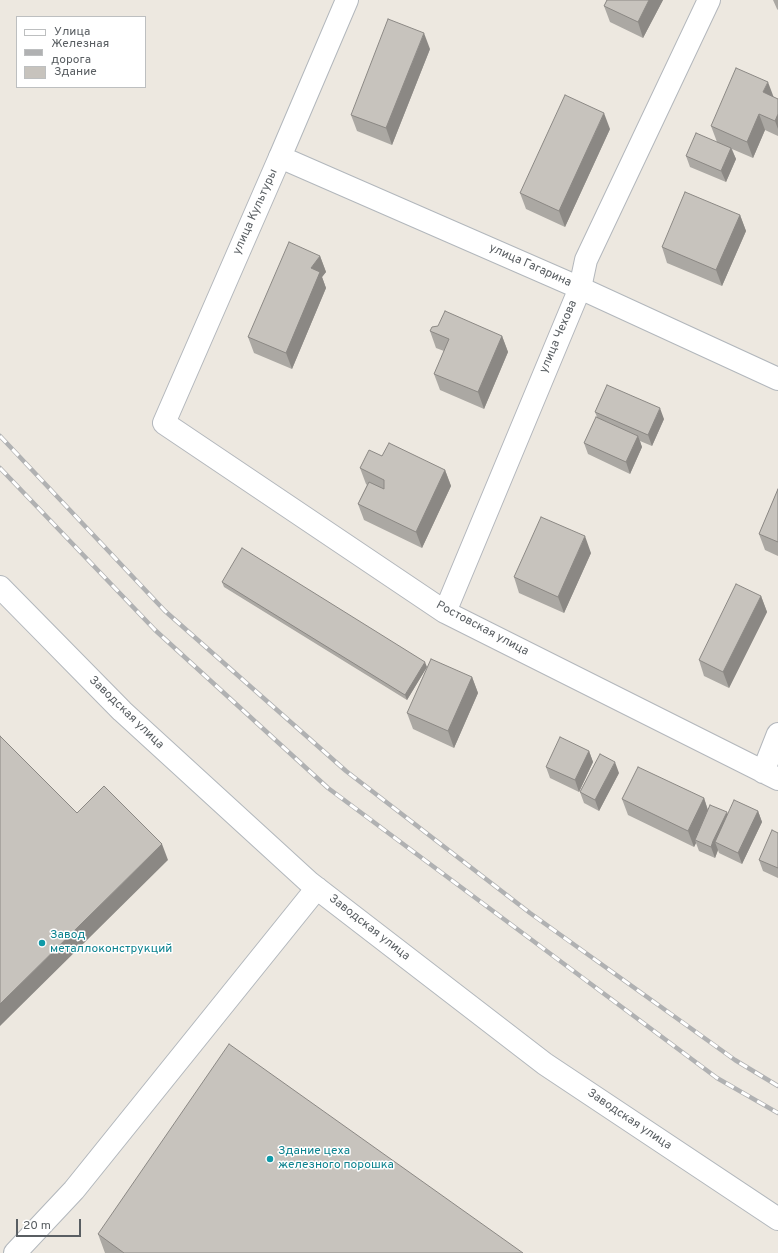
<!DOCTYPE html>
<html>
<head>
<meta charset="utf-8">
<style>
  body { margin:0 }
  #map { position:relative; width:778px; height:1253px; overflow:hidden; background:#ede8e0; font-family:Overpass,sans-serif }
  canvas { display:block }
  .legend { position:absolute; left:16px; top:16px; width:130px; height:72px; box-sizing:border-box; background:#fff; border:1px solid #bdbfc0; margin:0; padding:5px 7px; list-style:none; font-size:12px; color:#595e62 }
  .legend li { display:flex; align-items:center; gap:8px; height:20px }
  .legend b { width:20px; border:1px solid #bdbfc0 }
  .scale { position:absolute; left:16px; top:1219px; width:65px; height:18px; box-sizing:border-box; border:2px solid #595e62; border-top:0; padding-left:5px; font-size:12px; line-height:14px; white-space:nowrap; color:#595e62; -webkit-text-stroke:3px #fff; paint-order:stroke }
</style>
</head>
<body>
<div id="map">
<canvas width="778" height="1253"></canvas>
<ul class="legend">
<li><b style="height:5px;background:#fff"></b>Улица</li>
<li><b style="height:5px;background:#b0b1b2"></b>Железная дорога</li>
<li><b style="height:11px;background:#c7c3bd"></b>Здание</li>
</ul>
<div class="scale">20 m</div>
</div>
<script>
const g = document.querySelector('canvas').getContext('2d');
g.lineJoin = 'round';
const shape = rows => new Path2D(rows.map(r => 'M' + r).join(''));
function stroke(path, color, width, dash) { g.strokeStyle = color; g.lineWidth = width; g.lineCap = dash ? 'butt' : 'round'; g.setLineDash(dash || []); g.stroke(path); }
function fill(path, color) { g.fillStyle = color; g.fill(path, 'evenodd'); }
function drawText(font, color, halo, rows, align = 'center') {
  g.font = font + ' Overpass,sans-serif'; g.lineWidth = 3; g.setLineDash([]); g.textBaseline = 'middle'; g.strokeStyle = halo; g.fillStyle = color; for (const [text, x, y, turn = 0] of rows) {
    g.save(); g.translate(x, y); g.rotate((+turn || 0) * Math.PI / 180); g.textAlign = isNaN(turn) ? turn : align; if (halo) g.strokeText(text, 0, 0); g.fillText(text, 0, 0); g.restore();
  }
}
const minor = shape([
  [280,157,164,423,445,612,778,779],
  [445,612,580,288,586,260,709,0],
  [763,772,778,734]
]);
const secondary = shape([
  [347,0,280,157,580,288,778,379],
  [0,587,122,711,310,883,545,1064,778,1219],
  [15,1253,74,1190,317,888]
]);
stroke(minor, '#b3b7bc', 24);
stroke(secondary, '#b2b7bc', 24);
stroke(minor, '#fff', 22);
stroke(secondary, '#fff', 22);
const rail = shape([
  [0,436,165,611,346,771,530,913,735,1060,778,1086],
  [0,468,155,630,328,788,717,1078,778,1113]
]);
stroke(rail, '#b0b1b2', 4.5);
stroke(rail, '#fff', 3, [9]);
fill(shape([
  [607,0,663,0,643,38,610,22,604,6],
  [773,0,778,0,778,10,777,9],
  [430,49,392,145,357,131,351,115],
  [773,97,778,99,778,136,765,130,753,158,732,149,736,159,726,182,690,167,686,156,717,142,711,126],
  [610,129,565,227,526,209,520,193],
  [740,215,746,231,722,286,667,263,662,247],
  [320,256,326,272,322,277,326,288,292,369,254,353,248,337],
  [430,331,502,336,508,352,484,409,440,390,434,374,444,351,436,348],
  [595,412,664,419,652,446,640,441,642,447,630,474,588,454,584,443,597,417],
  [382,456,445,470,451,486,422,548,364,520,358,504,367,485,366,484,360,468],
  [778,489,778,556,765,550,759,534],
  [591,553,564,613,519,593,514,577],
  [222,582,427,667,407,700,224,587],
  [761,596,767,612,729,688,704,676,699,660],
  [472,677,478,693,454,748,413,729,407,713],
  [589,751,593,762,579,792,550,778,546,767],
  [619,773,599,811,584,803,580,792],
  [704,798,708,810,728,815,758,811,762,822,742,864,719,853,718,850,715,858,699,851,696,843,694,847,628,815,622,799],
  [778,833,778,878,763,871,759,860],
  [98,1234,523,1253,105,1253]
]), '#aba8a3');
fill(shape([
  [649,0,663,0,643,38,638,22],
  [424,33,430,49,392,145,386,128],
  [768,82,774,98,763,92],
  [604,113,610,129,565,227,559,211],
  [759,114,765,130,753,158,747,142],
  [778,114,778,129,775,121],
  [731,148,736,159,726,182,721,171],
  [740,215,746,231,722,286,716,270],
  [320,256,326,272,322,277,326,288,292,369,286,353,311,268],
  [502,336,508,352,484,409,478,392],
  [660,408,664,419,652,446,648,435],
  [638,436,642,447,630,474,626,462],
  [445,470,451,486,422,548,416,532],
  [585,536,591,553,564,613,558,597],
  [761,596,767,612,729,688,723,672],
  [425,662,427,667,407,700,405,695],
  [472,677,478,693,454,748,448,731],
  [589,751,593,762,579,792,575,780],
  [615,762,619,773,599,811,595,800],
  [704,798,709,814,695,840,696,843,694,847,688,831],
  [758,811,762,822,742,864,738,853],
  [727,812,731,823,715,842,718,850,715,858,711,847,713,841],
  [162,844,168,860,0,1026,0,1004]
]), '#8b8884');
const building = shape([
  [607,0,649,0,638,22,604,6,607,0],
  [388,19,424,33,386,128,351,115,388,19],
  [736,68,768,82,763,92,778,99,778,114,775,121,759,114,747,142,711,126,736,68],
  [565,95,604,113,559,211,520,193,565,95],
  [696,133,731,148,721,171,686,156,696,133],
  [685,192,740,215,716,270,662,247,685,192],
  [289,242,320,256,311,268,320,272,286,353,248,337,289,242],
  [445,311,502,336,478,392,434,374,449,339,430,331,432,327,438,326,445,311],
  [607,385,660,408,648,435,595,412,607,385],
  [596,417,638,436,626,462,584,443,596,417],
  [389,443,445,470,416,532,358,504,369,482,384,489,384,480,360,468,369,450,382,456,389,443],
  [778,489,778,542,759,534,778,489],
  [541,517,585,536,558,597,514,577,541,517],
  [242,548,425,662,405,695,222,582,242,548],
  [736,584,761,596,723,672,699,660,736,584],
  [431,659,472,677,448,731,407,713,431,659],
  [0,736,77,813,104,786,162,844,0,1004,0,736],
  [560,737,589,751,575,780,546,767,560,737],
  [600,754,615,762,595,800,580,792,600,754],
  [638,767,704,798,688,831,622,799,638,767],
  [734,800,758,811,738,853,715,842,734,800],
  [710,805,727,812,713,841,711,847,695,840,710,805],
  [772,830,778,833,778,868,759,860,772,830],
  [229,1044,523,1253,124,1253,98,1234,229,1044]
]);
fill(building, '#c7c3bd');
stroke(building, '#8b8884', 1);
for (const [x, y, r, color] of [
  [42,943,4,"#0f9aa8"],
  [270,1159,4,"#0f9aa8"]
]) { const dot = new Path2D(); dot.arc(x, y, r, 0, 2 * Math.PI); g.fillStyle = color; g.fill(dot); stroke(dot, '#fff', 1.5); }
drawText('12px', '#595e62', '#fff', [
  ["улица Культуры",256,212,-66],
  ["улица Гагарина",530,266,24],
  ["улица Чехова",559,337,-67],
  ["Ростовская улица",482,629,28],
  ["Заводская улица",126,713,44],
  ["Заводская улица",369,928,38],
  ["Заводская улица",629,1120,34]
]);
drawText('12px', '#0d838f', '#fff', [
  ["Завод",50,936],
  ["металлоконструкций",50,950],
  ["Здание цеха",278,1152],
  ["железного порошка",278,1166]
], 'left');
</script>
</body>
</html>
